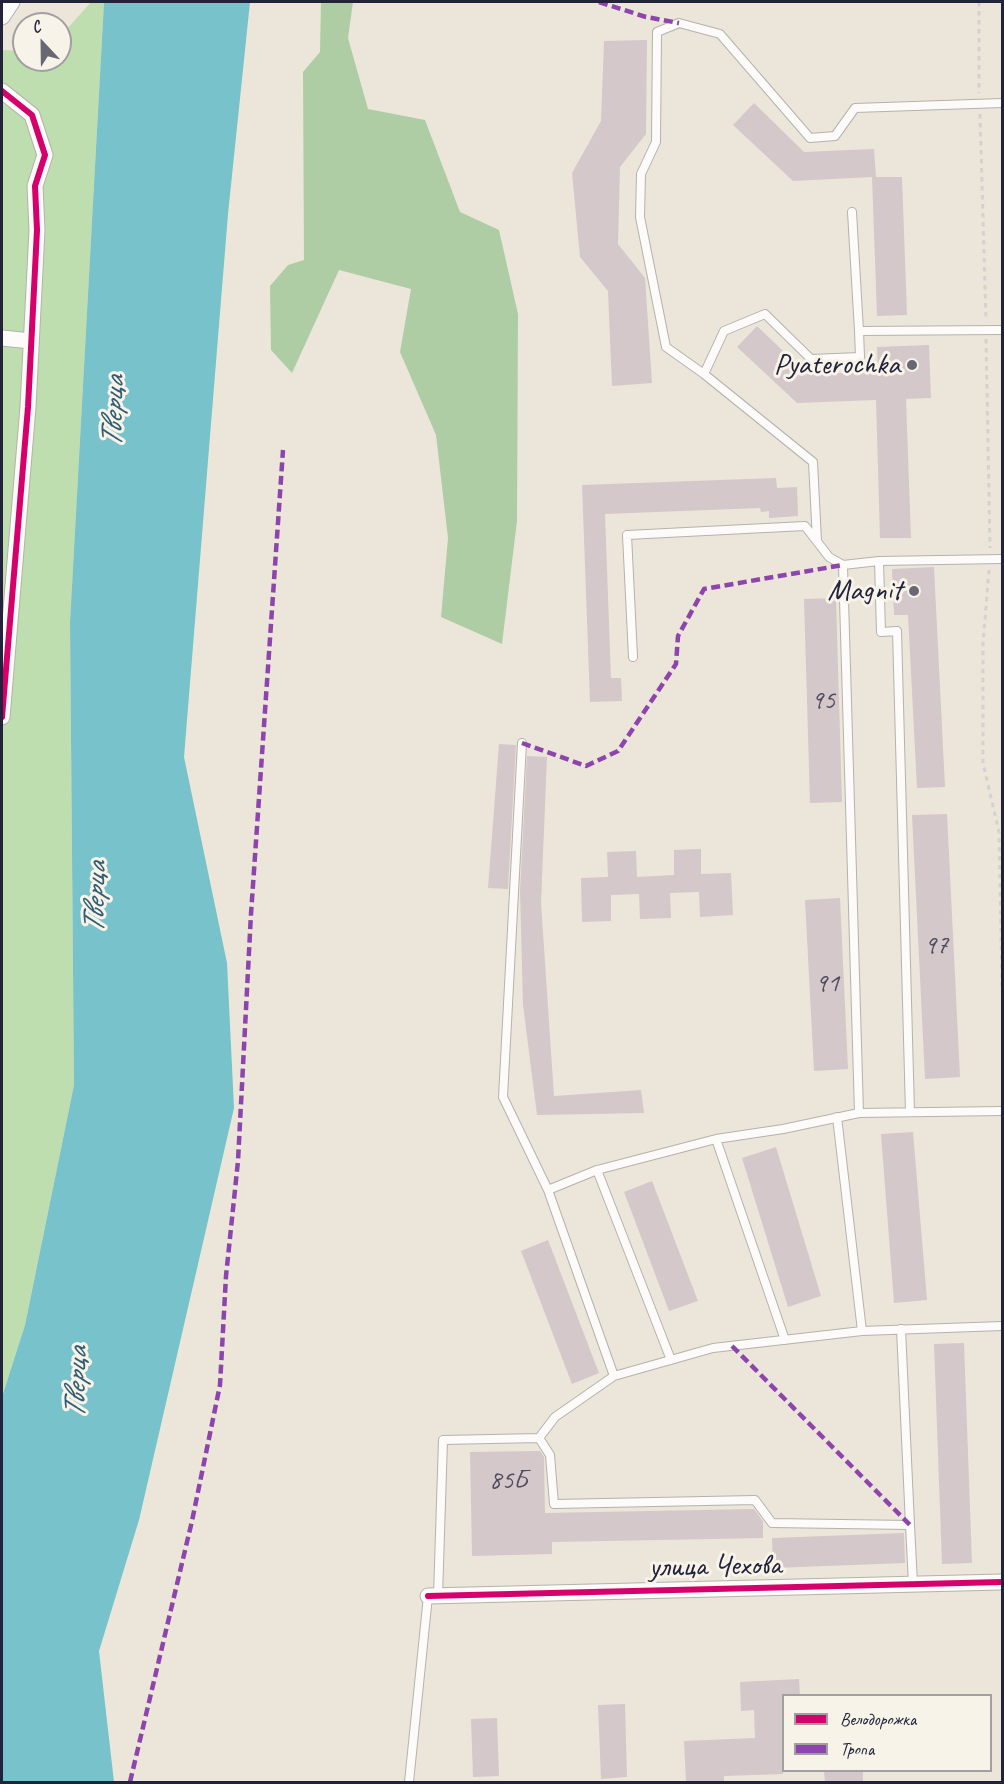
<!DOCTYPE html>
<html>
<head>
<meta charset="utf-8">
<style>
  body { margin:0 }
  #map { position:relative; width:1004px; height:1784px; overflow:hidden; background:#ebe6d9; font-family:Caveat,sans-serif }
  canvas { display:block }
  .frame { position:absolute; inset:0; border:3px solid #22223b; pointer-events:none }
  .legend { position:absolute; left:782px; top:1694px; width:210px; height:78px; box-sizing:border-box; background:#f7f3e8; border:2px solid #a29fa3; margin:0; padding:8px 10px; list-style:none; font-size:18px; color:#22223b }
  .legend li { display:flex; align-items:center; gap:12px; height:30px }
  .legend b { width:30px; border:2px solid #a29fa3 }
  .north { position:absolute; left:12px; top:12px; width:60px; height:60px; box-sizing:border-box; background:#f7f3e8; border:2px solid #a29fa3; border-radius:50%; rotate:338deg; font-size:16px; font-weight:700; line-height:24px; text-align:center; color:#22223b }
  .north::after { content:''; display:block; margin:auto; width:21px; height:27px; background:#686772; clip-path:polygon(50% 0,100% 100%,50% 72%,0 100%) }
</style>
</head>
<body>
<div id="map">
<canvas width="1004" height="1784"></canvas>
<div class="frame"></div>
<ul class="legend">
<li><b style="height:8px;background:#d6006c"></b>Велодорожка</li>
<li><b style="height:8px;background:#8e44ad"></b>Тропа</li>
</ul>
<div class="north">С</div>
</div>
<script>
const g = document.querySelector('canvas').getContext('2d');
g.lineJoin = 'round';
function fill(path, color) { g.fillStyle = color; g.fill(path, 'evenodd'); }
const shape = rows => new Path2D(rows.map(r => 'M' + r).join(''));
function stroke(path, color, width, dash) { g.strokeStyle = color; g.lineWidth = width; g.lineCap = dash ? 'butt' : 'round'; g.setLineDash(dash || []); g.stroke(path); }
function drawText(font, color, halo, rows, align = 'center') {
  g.font = font + ' Caveat,sans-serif'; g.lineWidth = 6; g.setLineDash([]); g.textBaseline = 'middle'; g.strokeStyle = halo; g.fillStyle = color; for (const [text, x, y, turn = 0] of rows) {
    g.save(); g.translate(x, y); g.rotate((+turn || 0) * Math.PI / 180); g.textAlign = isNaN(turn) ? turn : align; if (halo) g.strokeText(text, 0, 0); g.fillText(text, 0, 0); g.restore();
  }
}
fill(shape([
  [91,2,104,2,70,622,74,1085,25,1325,2,1397,2,50,24,51,24,60,60,60,60,37]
]), '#bfdeaf');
fill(shape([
  [321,2,353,2,348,38,368,109,425,120,460,212,499,230,518,314,517,521,502,644,441,617,448,538,436,435,400,352,411,289,339,270,292,373,271,350,270,286,288,265,304,260,303,72,320,52]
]), '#aecda4');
fill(shape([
  [104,2,250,2,228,214,184,757,227,963,234,1108,139,1520,99,1651,114,1782,2,1782,2,1397,25,1325,74,1085,70,622]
]), '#78c2cb');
fill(shape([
  [647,40,646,134,620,167,618,244,645,278,652,383,612,386,608,291,580,257,572,173,601,121,604,41],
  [754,103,804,152,874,149,876,177,902,177,907,315,877,316,872,177,793,181,733,125],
  [757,326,807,374,878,372,877,347,929,345,931,398,906,399,911,538,880,538,876,400,797,403,737,347],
  [776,478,777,488,797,487,798,516,769,518,769,511,761,512,760,508,605,514,611,678,621,678,622,701,590,702,582,485],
  [934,567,945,787,917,788,908,615,894,615,892,569],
  [836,598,842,802,810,803,804,599],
  [499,744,516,745,508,889,488,888],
  [527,756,547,757,541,903,554,1096,641,1090,644,1113,537,1115,523,1005,520,890],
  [947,814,960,1077,925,1079,912,815],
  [701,849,701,874,731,873,733,915,700,917,699,892,670,893,671,918,640,919,639,894,611,895,611,921,582,922,581,878,608,877,607,852,636,851,637,877,674,875,674,850],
  [840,898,848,1069,814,1071,805,900],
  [913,1132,927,1300,894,1303,881,1134],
  [776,1147,821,1296,788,1307,742,1158],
  [652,1181,698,1301,669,1311,624,1192],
  [548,1240,599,1373,572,1384,521,1251],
  [964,1343,972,1563,942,1564,934,1344],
  [540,1451,544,1457,545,1513,754,1509,763,1521,763,1538,552,1542,552,1554,472,1556,470,1452],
  [904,1533,905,1563,773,1568,772,1538],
  [799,1679,800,1695,783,1695,783,1774,724,1776,724,1782,686,1782,684,1741,755,1738,754,1710,741,1711,740,1682],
  [625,1704,627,1777,601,1779,598,1705],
  [497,1718,499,1776,473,1777,471,1719],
  [824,1770,863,1770,863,1782,825,1782]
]), '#d4c8ca');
const service = shape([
  [852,212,859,331],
  [704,374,724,331,765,314,811,359,860,357,859,331,1002,330],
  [817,541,813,462,704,374,666,347,640,217,641,174,656,142,657,32,679,23,720,34,810,138,835,136,855,108,1002,103],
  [843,565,859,1113],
  [633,657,627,535,805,526,829,557,843,565,879,561],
  [522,743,503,1097,548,1190,614,1376],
  [910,1112,897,631,881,632,879,561,1002,559],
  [837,1117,862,1331],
  [716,1139,785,1340],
  [597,1170,671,1360],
  [548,1190,597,1170,716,1139,783,1129,859,1113,1002,1111],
  [901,1329,910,1525],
  [539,1438,555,1417,614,1376,713,1348,862,1331,1002,1326],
  [438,1596,443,1440,539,1438,550,1455,554,1504,755,1500,772,1523,910,1525,913,1584],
  [409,1782,428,1596]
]);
const minor = shape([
  [2,17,12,2],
  [2,91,32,115,45,155,35,186,37,230,28,407,2,717],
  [2,338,31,341],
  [428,1596,1002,1582]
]);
stroke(service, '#b5b2ac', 10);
stroke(minor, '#b5b2ac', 17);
stroke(shape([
  [979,2,979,93],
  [980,114,986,321],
  [986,339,990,548],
  [989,570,983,643,983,763,999,832,1002,986]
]), '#d4d2d0', 3, [4.5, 4.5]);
stroke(service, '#fcfbf9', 8);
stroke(minor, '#fcfbf9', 15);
stroke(shape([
  [599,2,646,17,679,23],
  [522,743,586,766,618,751,676,664,678,636,704,589,843,565],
  [732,1346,910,1525],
  [130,1782,192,1521,220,1385,226,1276,238,1161,251,914,283,450]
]), '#8e44ad', 4.5, [9, 4.5]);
stroke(shape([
  [2,91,32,115,45,155,35,186,37,230,28,407,2,717],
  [428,1596,1002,1582]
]), '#d6006c', 6);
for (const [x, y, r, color] of [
  [912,365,6,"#686772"],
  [914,591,6,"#686772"]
]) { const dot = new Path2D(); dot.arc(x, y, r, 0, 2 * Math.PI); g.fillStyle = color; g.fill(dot); stroke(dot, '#f7f3e8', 2); }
drawText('27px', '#4e4c5f', null, [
  ["95",823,701],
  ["97",936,946],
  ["91",827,984],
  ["85Б",508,1481]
]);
drawText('30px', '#22223b', '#f7f3e8', [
  ["Pyaterochka",900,365],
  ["Magnit",902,591]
], 'right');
drawText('30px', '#22223b', '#f7f3e8', [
  ["улица Чехова",715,1567,-1]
]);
drawText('italic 32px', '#315c72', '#f7f3e8', [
  ["Тверца",114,412,-88],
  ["Тверца",96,898,-88],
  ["Тверца",77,1383,-88]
]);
</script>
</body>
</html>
